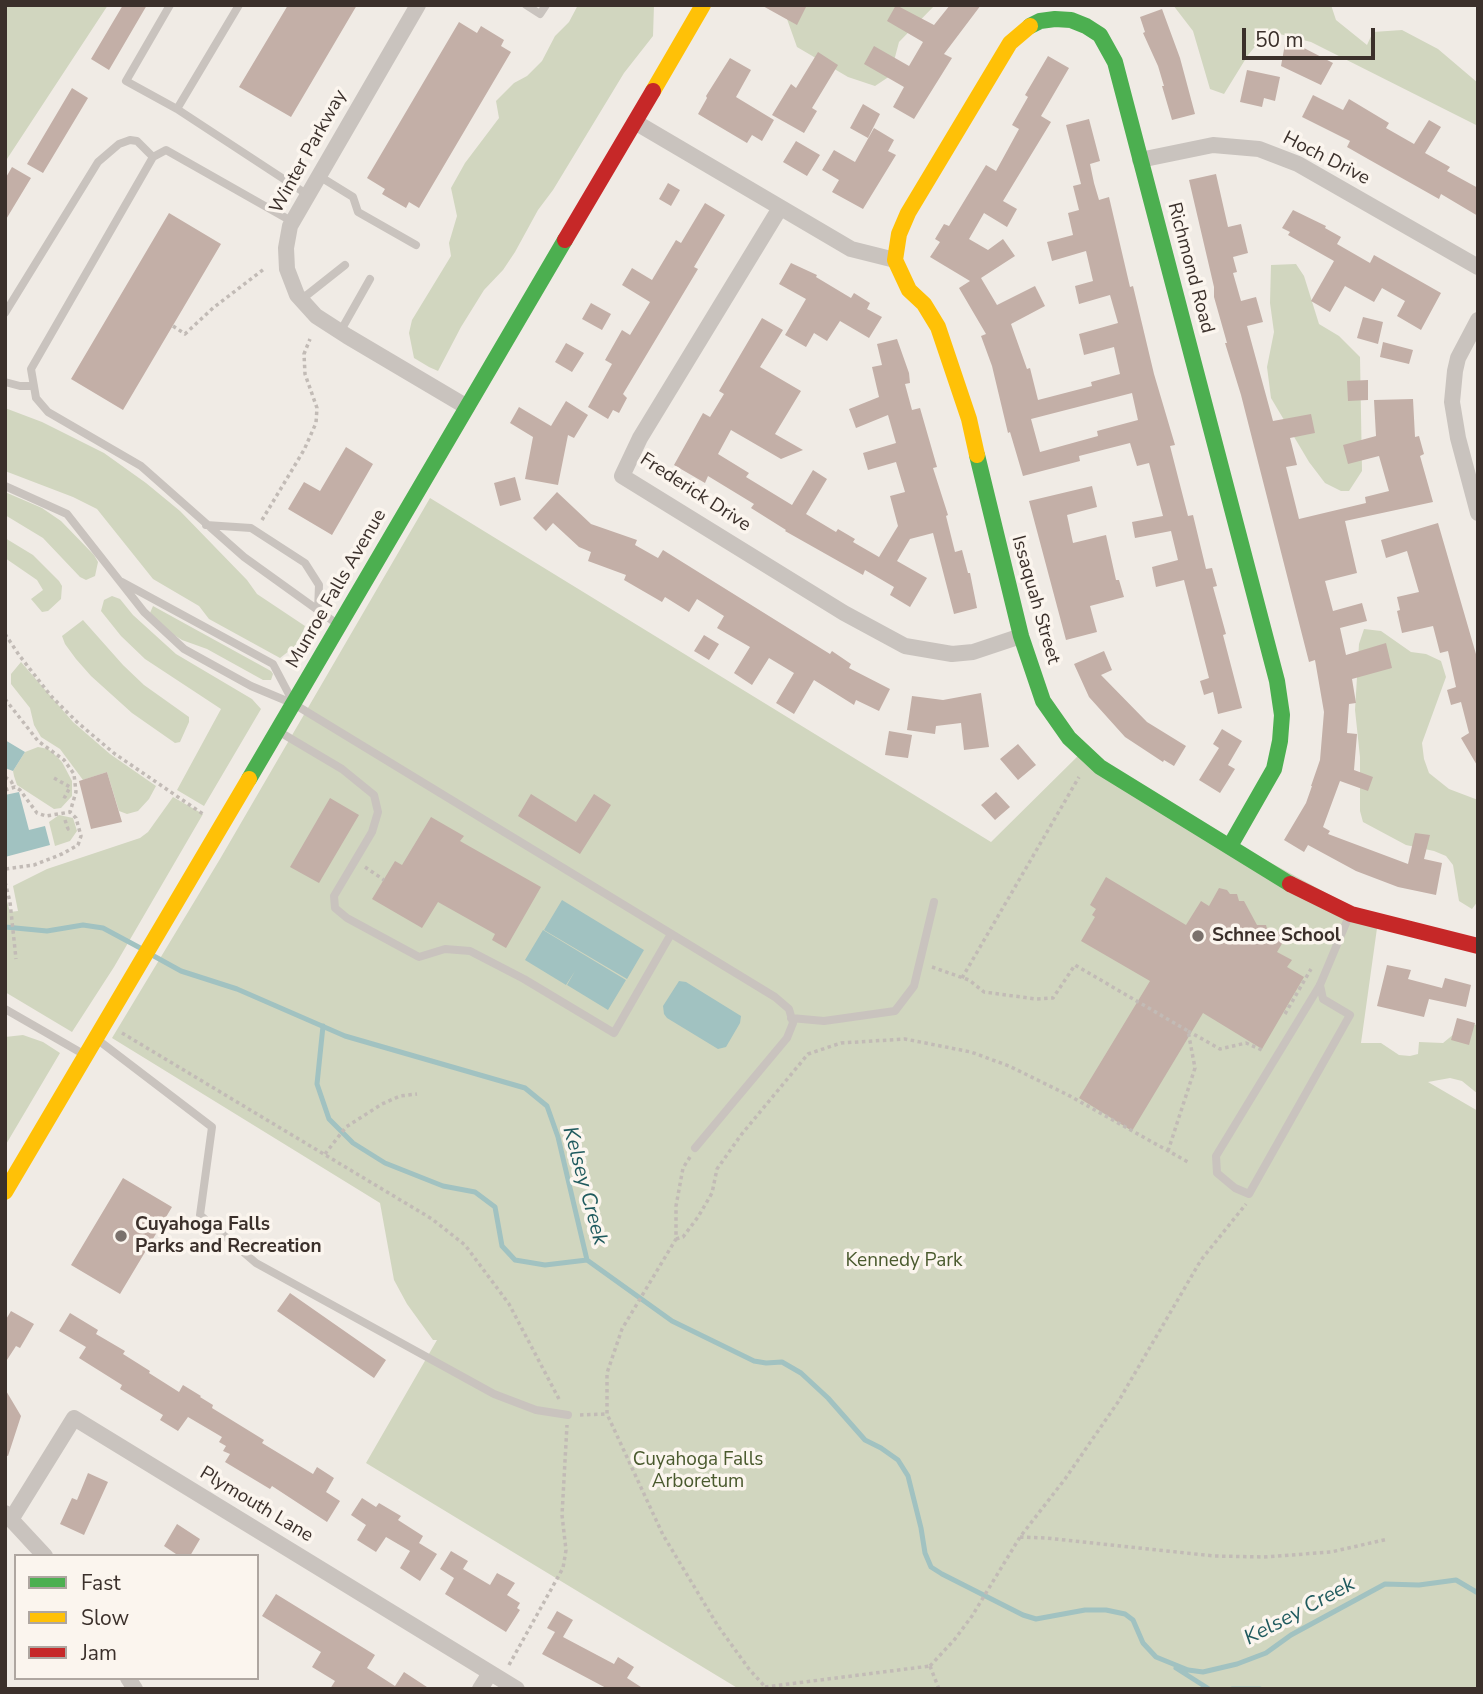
<!DOCTYPE html>
<html>
<head>
<meta charset="utf-8">
<style>
  body { margin:0 }
  #map { position:relative; width:1483px; height:1694px; overflow:hidden; background:#f0ebe5; font-family:"Nunito Sans",sans-serif }
  canvas { display:block }
  .frame { position:absolute; inset:0; border:7px solid #3b302b; pointer-events:none }
  .legend { position:absolute; left:14px; top:1554px; width:245px; height:126px; box-sizing:border-box; background:#fbf5ee; border:2px solid #aea6a0; margin:0; padding:9px 12px; list-style:none; font-size:21px; color:#3b302b }
  .legend li { display:flex; align-items:center; gap:14px; height:35px }
  .legend b { width:35px; border:2px solid #aea6a0 }
  .scale { position:absolute; left:1242px; top:28px; width:133px; height:32px; box-sizing:border-box; border:4px solid #3b302b; border-top:0; padding-left:9px; font-size:21px; line-height:24px; white-space:nowrap; color:#3b302b; -webkit-text-stroke:5px #fbf5ee; paint-order:stroke }
</style>
</head>
<body>
<div id="map">
<canvas width="1483" height="1694"></canvas>
<div class="frame"></div>
<ul class="legend">
<li><b style="height:9px;background:#4caf50"></b>Fast</li>
<li><b style="height:9px;background:#ffc107"></b>Slow</li>
<li><b style="height:9px;background:#c62828"></b>Jam</li>
</ul>
<div class="scale">50 m</div>
</div>
<script>
const g = document.querySelector('canvas').getContext('2d');
g.lineJoin = 'round';
function fill(path, color) { g.fillStyle = color; g.fill(path, 'evenodd'); }
const shape = rows => new Path2D(rows.map(r => 'M' + r).join(''));
function stroke(path, color, width, dash) { g.strokeStyle = color; g.lineWidth = width; g.lineCap = dash ? 'butt' : 'round'; g.setLineDash(dash || []); g.stroke(path); }
function drawText(font, color, halo, rows, align = 'center') {
  g.font = font + ' "Nunito Sans",sans-serif'; g.lineWidth = 7; g.setLineDash([]); g.textBaseline = 'middle'; g.strokeStyle = halo; g.fillStyle = color; for (const [text, x, y, turn = 0] of rows) {
    g.save(); g.translate(x, y); g.rotate((+turn || 0) * Math.PI / 180); g.textAlign = isNaN(turn) ? turn : align; if (halo) g.strokeText(text, 0, 0); g.fillText(text, 0, 0); g.restore();
  }
}
fill(shape([
  [5,5,108,5,5,162],
  [578,5,654,5,653,36,624,73,553,190,538,210,515,252,503,270,484,290,461,327,438,371,429,367,414,358,409,333,412,320,451,256,449,243,457,216,451,188,465,163,499,118,496,101,514,83,527,76,542,61,555,36,569,22],
  [782,5,935,5,899,42,890,76,875,86,848,77,797,47],
  [1173,5,1331,5,1336,20,1367,45,1373,32,1402,30,1438,49,1478,83,1478,126,1311,42,1268,31,1248,55,1224,94,1210,89,1193,31],
  [1296,264,1304,276,1319,324,1339,336,1360,357,1362,471,1349,491,1341,491,1325,483,1309,462,1271,398,1267,367,1274,332,1270,303,1271,265],
  [5,408,42,422,104,453,146,483,180,511,247,580,257,594,305,626,298,644,280,658,209,619,199,606,153,579,97,509,73,497,5,471],
  [5,492,42,508,61,521,94,555,98,562,95,576,86,580,80,577,43,538,5,515],
  [430,498,991,842,1083,751,1111,776,1378,921,1361,1043,1381,1043,1399,1055,1410,1056,1418,1054,1419,1042,1443,1043,1460,1029,1478,1024,1478,1094,1462,1081,1450,1078,1428,1082,1478,1111,1478,1689,739,1689,366,1463,437,1340,433,1340,407,1304,394,1280,380,1203,112,1038,220,859],
  [5,538,33,555,59,581,62,586,61,599,48,611,42,612,31,599,43,590,37,580,5,558],
  [112,596,120,599,133,615,176,654,252,699,261,709,204,806,177,790,221,709,145,659,121,636,101,611,104,600],
  [153,606,271,671,273,674,271,680,263,680,207,649,182,640,171,633,150,613],
  [83,620,123,665,144,685,189,717,189,722,180,742,175,743,132,713,91,676,76,659,65,644,62,636],
  [1364,629,1381,631,1411,652,1426,654,1441,661,1446,677,1422,743,1424,759,1429,773,1449,789,1478,800,1478,901,1472,909,1459,901,1453,865,1446,856,1434,851,1406,845,1363,822,1360,811,1360,757,1355,710,1359,644],
  [21,662,73,722,110,754,156,786,149,799,138,811,127,814,119,811,107,772,83,780,60,749,41,737,34,725,30,708,11,684,11,674],
  [38,747,48,749,54,754,62,762,72,781,72,796,61,808,54,809,17,785,14,776,13,771,25,752],
  [173,797,203,814,114,967,72,1032,5,992,5,894,10,912,18,911,13,886,47,869,140,838,148,832],
  [59,815,73,818,77,831,70,841,55,846,49,822],
  [23,1035,43,1042,60,1053,5,1146,5,1037]
]), '#d1d6bf');
fill(shape([
  [5,740,25,752,13,771,5,768],
  [19,792,29,830,45,826,50,845,5,857,5,795],
  [562,900,644,950,627,979,544,930],
  [543,930,626,980,608,1010,567,985,575,971,566,985,525,960],
  [679,981,686,982,741,1016,740,1023,726,1047,718,1049,667,1018,664,1014,663,1006]
]), '#a1c2c1');
stroke(shape([
  [5,927,47,931,83,925,103,928,144,950],
  [152,955,181,971,237,989,345,1036,525,1088,547,1106,558,1137,587,1260,672,1321,754,1361,766,1363,782,1362,801,1373,828,1398,865,1440,881,1448,898,1460,908,1476,921,1528,925,1553,931,1567,942,1574,1023,1615,1036,1619,1085,1610,1106,1610,1125,1614,1133,1620,1143,1643,1156,1657,1188,1670,1203,1672,1237,1664,1266,1653,1291,1635,1385,1584,1419,1585,1456,1580,1478,1593],
  [323,1026,317,1084,329,1119,353,1143,385,1163,443,1186,475,1192,495,1207,502,1246,515,1260,545,1265,587,1260],
  [1176,1668,1209,1689],
  [1232,1689,1260,1689]
]), '#a1c2c1', 5);
fill(shape([
  [123,5,147,5,109,70,91,59],
  [288,5,357,5,291,117,239,87],
  [761,5,807,5,797,25],
  [896,5,934,25,950,5,981,5,944,54,952,58,914,119,893,107,904,87,864,64,874,46,909,66,923,42,887,21],
  [1162,9,1180,58,1195,114,1172,120,1162,86,1164,86,1158,66,1143,33,1145,32,1140,17],
  [459,22,477,33,481,26,504,40,501,46,511,52,419,208,409,202,406,208,382,194,385,189,367,178],
  [1285,44,1302,47,1333,63,1321,85,1281,66],
  [818,52,838,65,812,108,817,111,804,133,772,115,791,84,796,88],
  [1048,56,1069,68,1041,116,1051,122,1003,201,1017,209,1007,227,984,213,969,239,988,250,1003,239,1015,256,981,278,997,305,1035,286,1045,306,1011,324,1027,369,1030,368,1038,400,1092,386,1091,382,1120,374,1114,347,1084,355,1079,334,1118,323,1110,295,1079,304,1075,286,1093,281,1086,251,1052,261,1047,242,1073,235,1068,213,1079,210,1073,186,1081,184,1066,125,1089,119,1100,161,1090,164,1094,183,1099,200,1109,197,1130,287,1133,286,1154,374,1175,445,1170,446,1188,516,1193,515,1206,569,1212,568,1217,586,1213,587,1226,634,1223,635,1242,708,1218,714,1213,692,1204,695,1200,681,1209,678,1184,580,1156,587,1152,567,1178,560,1171,531,1135,538,1132,522,1163,516,1149,463,1137,466,1130,443,1079,456,1080,461,1023,476,1010,432,1008,433,992,366,981,336,986,334,959,288,970,281,930,257,940,242,935,239,944,224,949,226,986,165,996,171,1019,129,1012,125,1028,97,1025,95],
  [1132,393,1138,420,1097,431,1098,436,1040,452,1031,419],
  [730,58,751,70,736,97,774,120,762,141,752,135,747,143,698,114,707,98,706,96],
  [1247,70,1280,77,1275,101,1264,98,1262,107,1240,102],
  [72,88,88,98,43,173,27,164],
  [1313,95,1343,110,1349,99,1389,123,1386,128,1414,144,1429,120,1441,127,1425,153,1450,167,1447,171,1478,188,1478,216,1441,194,1439,199,1368,159,1347,147,1350,141,1302,117],
  [863,104,880,114,868,138,850,128],
  [874,128,894,140,888,151,896,155,863,209,832,192,839,180,822,170,834,150,855,162],
  [796,141,820,155,807,176,783,162],
  [12,167,31,178,5,221,5,179],
  [1216,174,1228,227,1241,224,1248,253,1233,257,1237,272,1233,273,1241,301,1256,297,1263,322,1247,326,1273,421,1311,414,1315,433,1290,438,1297,465,1286,467,1299,519,1366,503,1365,497,1389,491,1379,456,1348,464,1343,445,1376,436,1374,400,1413,399,1415,437,1419,436,1424,454,1420,456,1433,502,1345,521,1357,573,1325,581,1333,611,1362,603,1367,621,1340,628,1346,655,1386,643,1392,668,1352,679,1356,703,1349,704,1347,733,1357,734,1354,770,1373,777,1368,791,1340,781,1323,827,1330,831,1328,834,1408,864,1415,833,1430,835,1424,859,1442,863,1436,895,1398,887,1356,871,1308,845,1304,852,1284,840,1306,803,1312,786,1311,786,1320,760,1324,712,1315,660,1309,662,1241,395,1225,343,1227,343,1214,297,1214,287,1189,180],
  [668,183,680,190,671,206,659,199],
  [705,203,725,215,694,267,698,269,623,394,627,398,619,413,613,410,608,419,588,407,612,364,605,360,622,330,630,335,650,302,622,285,632,268,652,280,676,240,681,243],
  [1293,210,1326,226,1325,228,1341,237,1337,244,1370,263,1374,255,1441,293,1421,330,1397,316,1405,301,1382,288,1374,302,1345,286,1330,312,1311,301,1334,261,1288,235,1290,232,1282,228],
  [169,213,221,244,123,410,71,379],
  [791,263,817,275,816,277,851,298,854,293,870,303,867,309,882,317,869,338,840,321,827,341,814,333,806,347,785,335,806,299,779,284],
  [591,303,611,314,602,330,582,319],
  [1363,317,1383,322,1378,344,1357,338],
  [762,318,783,330,760,367,801,391,775,434,803,450,781,459,731,430,718,454,749,473,746,477,792,505,813,470,827,479,806,514,836,532,838,529,855,539,853,542,879,557,898,526,890,496,905,492,896,462,868,470,863,453,896,443,888,415,856,428,849,409,879,397,872,367,882,365,877,344,897,339,909,373,910,383,905,384,912,410,920,408,937,467,933,468,948,515,946,516,955,552,962,550,968,573,970,573,977,608,954,614,933,533,910,539,897,561,927,578,910,607,890,595,894,587,865,570,863,575,785,531,786,530,751,508,754,504,708,476,705,483,674,465,703,413,710,417,724,394,719,391],
  [1383,342,1413,350,1409,364,1380,357],
  [566,343,584,353,572,372,555,362],
  [1368,380,1368,400,1348,401,1347,381],
  [566,401,588,415,574,438,568,435,558,485,525,479,533,437,510,423,519,407,551,426],
  [346,447,373,464,332,535,288,509,304,482,320,491],
  [515,477,521,500,500,506,494,483],
  [1092,486,1097,507,1067,515,1073,543,1106,535,1116,580,1119,580,1124,597,1090,606,1097,632,1066,640,1029,501],
  [557,492,591,524,637,540,635,545,658,558,663,550,830,654,832,651,851,664,849,668,890,689,879,711,856,700,854,705,814,680,794,714,776,703,794,673,769,658,752,685,734,673,750,647,717,628,724,616,697,599,689,612,665,597,662,602,624,580,626,575,588,561,591,552,579,547,553,523,546,531,533,518],
  [1438,523,1478,661,1478,767,1461,738,1469,733,1461,702,1451,705,1447,690,1456,687,1448,651,1440,653,1433,626,1402,633,1397,611,1400,610,1397,597,1419,592,1407,551,1386,558,1381,540],
  [704,635,719,644,709,660,694,651],
  [1104,651,1112,670,1101,675,1147,722,1186,746,1174,766,1164,760,1163,762,1125,737,1089,697,1074,664],
  [981,693,989,747,964,750,961,723,936,726,935,734,907,730,912,696,943,700],
  [1222,729,1242,741,1228,765,1235,769,1220,793,1199,780,1219,748,1213,744],
  [889,731,912,735,908,758,885,755],
  [1018,744,1036,765,1018,780,1000,759],
  [107,772,122,822,91,829,79,781],
  [996,792,1010,807,995,820,981,805],
  [531,794,576,822,594,794,611,805,580,854,518,816],
  [330,798,359,815,319,883,290,867],
  [431,817,464,836,460,841,541,887,506,948,492,940,495,934,438,902,422,928,372,899,395,861,402,865],
  [1106,877,1186,925,1201,901,1209,906,1219,888,1227,890,1230,894,1237,894,1239,901,1244,901,1257,925,1266,925,1268,932,1278,932,1283,942,1277,952,1292,960,1287,967,1304,977,1262,1049,1203,1013,1132,1131,1079,1098,1150,981,1081,941,1095,917,1092,915,1096,909,1090,905],
  [1387,965,1411,970,1408,979,1442,988,1445,978,1471,985,1466,1007,1429,999,1424,1017,1377,1006],
  [1457,1018,1475,1023,1469,1045,1451,1040],
  [123,1178,172,1207,120,1294,71,1265],
  [290,1293,386,1360,374,1378,277,1311],
  [11,1311,34,1324,20,1348,16,1346,5,1363,5,1321],
  [70,1313,98,1330,96,1334,125,1351,123,1354,150,1371,149,1373,179,1392,183,1385,201,1396,200,1397,213,1405,212,1408,264,1440,262,1443,313,1474,317,1467,334,1478,326,1492,340,1501,327,1522,272,1486,270,1489,225,1462,230,1454,223,1451,226,1446,219,1442,222,1437,188,1417,178,1431,160,1420,163,1415,120,1389,122,1385,79,1358,86,1347,59,1331],
  [5,1389,21,1416,8,1456,5,1455],
  [88,1473,108,1482,84,1535,60,1524,72,1498,77,1500],
  [362,1498,376,1507,379,1503,401,1516,398,1520,423,1536,419,1543,437,1554,420,1581,400,1568,410,1551,386,1537,376,1552,357,1540,366,1525,351,1515],
  [177,1524,200,1539,190,1556,179,1556,164,1546],
  [451,1551,468,1561,463,1569,490,1585,497,1573,515,1583,507,1595,520,1603,517,1608,520,1610,506,1632,445,1594,454,1578,440,1569],
  [276,1594,375,1655,367,1668,395,1686,404,1672,430,1689,330,1689,335,1681,312,1667,321,1652,262,1616],
  [557,1611,573,1620,563,1637,614,1664,618,1657,634,1667,627,1678,644,1689,608,1689,542,1654,555,1632,547,1628]
]), '#c3afa7');
stroke(shape([
  [173,326,185,334,213,308,264,269],
  [262,520,304,450,316,423,317,408,305,374,304,354,310,339],
  [5,634,19,655,51,696,77,722,115,754,203,814],
  [5,699,38,741,64,760,74,774,76,792,70,812,76,818,81,836,78,845,62,854,34,865,5,869],
  [5,777,11,781,14,787],
  [54,778,70,787,65,797,61,795],
  [5,790,15,787,20,790,37,813,46,816,70,812],
  [65,820,68,829,66,829],
  [365,867,384,880],
  [5,882,10,902,16,959],
  [932,967,969,980,984,992,1036,999,1053,998,1075,965,1188,1031,1195,1068,1168,1151],
  [962,978,1079,777],
  [1285,1014,1311,969],
  [1188,1031,1220,1049,1246,1043,1264,1051],
  [122,1033,432,1219,465,1245,509,1304,560,1401],
  [325,1154,346,1127,382,1104,400,1096,417,1094],
  [690,1157,683,1168,676,1206,676,1239,622,1329,607,1373,607,1414,663,1535,718,1626,749,1669,767,1689],
  [676,1239,683,1237,698,1217,712,1193,717,1169,741,1135,808,1054,841,1043,905,1039,971,1052,1009,1066,1068,1095,1188,1162],
  [580,1415,607,1414],
  [1020,1537,1046,1538,1214,1556,1264,1557,1331,1552,1388,1539],
  [509,1665,563,1568,566,1550,562,1515,567,1425],
  [930,1666,955,1639,972,1616,1020,1537,1065,1479,1118,1402,1201,1260,1246,1204],
  [930,1666,939,1689],
  [765,1687,930,1666]
]), '#c2bbb6', 3.5, [3.5, 3.5]);
stroke(shape([
  [170,5,126,81,177,109,239,5],
  [526,5,540,14,546,5],
  [177,109,308,195],
  [319,176,353,197,358,212,416,245],
  [293,222,166,150,153,157,31,369,36,398,48,412,141,466,244,557,340,626],
  [302,299,345,265],
  [5,313,98,162,119,144,130,140,137,141,153,157],
  [340,332,370,279],
  [5,382,20,386,34,386],
  [5,486,67,514,144,612,184,649,251,686,294,704,775,997,789,1009,793,1023,787,1038,695,1148],
  [206,525,251,528,305,563,319,585,318,611],
  [122,582,273,664,293,702],
  [278,731,342,769,374,795,378,812,372,832,334,896,335,908,347,918,419,957,445,949,470,951,524,979,614,1033,671,934],
  [1320,985,1323,999,1350,1015,1249,1194,1235,1188,1217,1173,1216,1156,1320,985,1349,916],
  [5,1009,85,1055],
  [791,1018,824,1021,895,1011,914,986,934,902],
  [98,1040,212,1127,200,1215,256,1263,494,1394,536,1410,568,1415]
]), '#c9c3be', 8);
stroke(shape([
  [418,5,290,226,286,248,287,269,297,295,316,316,347,336,467,407],
  [635,122,851,249,895,260],
  [1140,160,1213,145,1259,149,1298,164,1478,267],
  [780,208,640,438,622,476,844,613,905,646,952,654,973,652,1021,636],
  [1478,320,1458,358,1455,371,1452,402,1458,438,1478,513],
  [5,1513,45,1556],
  [12,1518,74,1418,517,1689],
  [128,1678,135,1689],
  [480,1689,490,1673]
]), '#c9c3be', 16);
stroke(shape([
  [1030,26,1040,21,1055,19,1071,20,1086,26,1100,35,1115,62,1277,681,1282,715,1280,741,1274,769,1230,846],
  [977,455,1021,636,1043,701,1069,738,1100,767,1290,884],
  [249,779,565,240]
]), '#4caf50', 16);
stroke(shape([
  [653,91,703,5],
  [977,455,969,419,938,327,924,304,909,290,895,260,899,234,908,213,1010,43,1030,26],
  [5,1192,249,779]
]), '#ffc107', 16);
stroke(shape([
  [565,240,653,91],
  [1290,884,1351,914,1478,946]
]), '#c62828', 16);
for (const [x, y, r, color] of [
  [1198,936,7,"#7a716c"],
  [121,1236,7,"#7a716c"]
]) { const dot = new Path2D(); dot.arc(x, y, r, 0, 2 * Math.PI); g.fillStyle = color; g.fill(dot); stroke(dot, '#fbf5ee', 2.5); }
drawText('19px', '#3b302b', '#fbf5ee', [
  ["Winter Parkway",309,152,-61],
  ["Hoch Drive",1326,159,27],
  ["Richmond Road",1190,268,75],
  ["Frederick Drive",695,493,33],
  ["Munroe Falls Avenue",337,589,-60],
  ["Issaquah Street",1035,600,74],
  ["Plymouth Lane",256,1505,31]
]);
drawText('bold 19px', '#3b302b', '#fbf5ee', [
  ["Schnee School",1212,936],
  ["Cuyahoga Falls",135,1225],
  ["Parks and Recreation",135,1247]
], 'left');
drawText('19px', '#4a5a2e', '#fbf5ee', [
  ["Kennedy Park",904,1261],
  ["Cuyahoga Falls",698,1460],
  ["Arboretum",698,1482]
]);
drawText('italic 21px', '#1f5a5e', '#fbf5ee', [
  ["Kelsey Creek",584,1186,75],
  ["Kelsey Creek",1300,1612,-28]
]);
</script>
</body>
</html>
